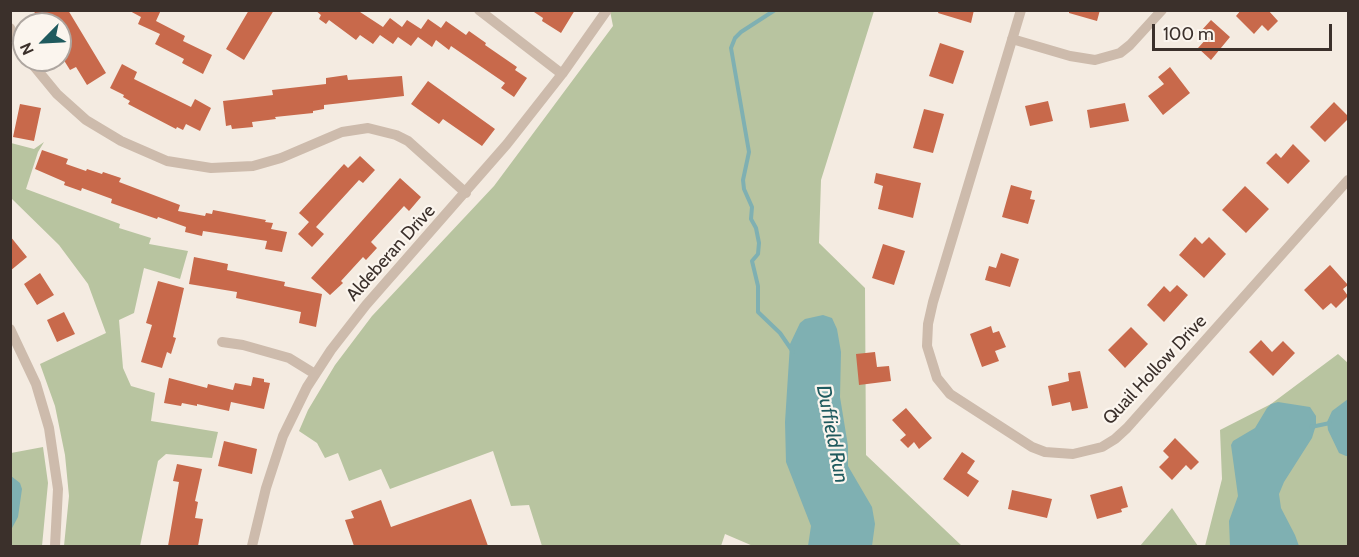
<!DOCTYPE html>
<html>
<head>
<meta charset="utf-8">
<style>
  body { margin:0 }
  #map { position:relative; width:1359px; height:557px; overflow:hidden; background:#f4ebe1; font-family:Cabin,sans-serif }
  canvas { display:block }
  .frame { position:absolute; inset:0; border:12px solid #3b302b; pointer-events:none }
  .north { position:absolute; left:12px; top:12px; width:60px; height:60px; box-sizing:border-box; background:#fbf5ee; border:2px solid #aea6a0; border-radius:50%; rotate:246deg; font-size:16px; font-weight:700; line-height:24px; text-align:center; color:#3b302b }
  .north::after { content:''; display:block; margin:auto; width:21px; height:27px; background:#1f5a5e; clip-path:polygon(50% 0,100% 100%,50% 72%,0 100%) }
  .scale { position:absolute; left:1152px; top:24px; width:180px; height:27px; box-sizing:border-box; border:3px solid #3b302b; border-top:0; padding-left:8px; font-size:18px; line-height:21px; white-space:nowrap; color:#3b302b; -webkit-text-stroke:4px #fbf5ee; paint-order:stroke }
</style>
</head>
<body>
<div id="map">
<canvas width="1359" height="557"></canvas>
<div class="frame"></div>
<div class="north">N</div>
<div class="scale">100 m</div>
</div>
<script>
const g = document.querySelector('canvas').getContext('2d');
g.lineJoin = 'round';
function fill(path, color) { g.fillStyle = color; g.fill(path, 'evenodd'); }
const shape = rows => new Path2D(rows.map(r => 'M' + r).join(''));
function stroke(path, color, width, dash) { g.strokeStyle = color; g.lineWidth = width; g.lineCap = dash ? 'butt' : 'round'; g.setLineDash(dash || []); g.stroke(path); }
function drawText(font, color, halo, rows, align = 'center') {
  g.font = font + ' Cabin,sans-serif'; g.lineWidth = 4.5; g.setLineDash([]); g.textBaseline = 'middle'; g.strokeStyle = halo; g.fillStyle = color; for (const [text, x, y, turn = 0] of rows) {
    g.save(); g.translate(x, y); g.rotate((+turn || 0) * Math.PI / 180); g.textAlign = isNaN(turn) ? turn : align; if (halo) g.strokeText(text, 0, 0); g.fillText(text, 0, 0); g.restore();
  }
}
fill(shape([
  [610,11,874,11,821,180,819,243,865,288,866,455,962,546,753,546,725,534,721,546,542,546,529,505,511,506,493,451,390,489,381,469,349,481,338,453,325,458,317,443,299,431,308,410,335,365,372,316,494,186,613,26],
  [44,142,38,152,26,189,120,224,119,228,151,238,149,244,188,251,180,279,144,268,134,313,119,320,123,368,131,386,155,393,151,421,218,432,212,458,166,454,158,461,140,546,64,546,69,496,65,455,55,406,40,364,106,333,88,284,59,245,11,198,11,143,34,149],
  [1338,354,1348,363,1348,546,1205,546,1222,479,1220,430,1271,404],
  [43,447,48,483,42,546,11,546,11,453],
  [1172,508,1198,546,1140,546]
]), '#b8c4a0');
fill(shape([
  [823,315,832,318,837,329,841,352,840,397,848,446,848,466,872,507,875,524,872,546,808,546,811,526,786,462,785,422,790,344,800,323,805,319],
  [1348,399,1348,456,1346,456,1339,453,1328,430,1327,422,1332,411],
  [1278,402,1310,407,1316,416,1316,425,1312,438,1284,482,1279,494,1281,508,1295,535,1299,546,1230,546,1229,521,1238,496,1231,445,1233,441,1255,428,1267,408,1271,404],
  [11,476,20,483,22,489,18,517,11,530]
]), '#7fb0b2');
stroke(shape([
  [775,10,741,32,735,38,731,48,749,152,743,180,744,189,752,207,751,219,756,228,759,243,758,254,752,261,758,286,758,312,780,333,793,352],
  [1311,427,1330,423]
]), '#7fb0b2', 4);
fill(shape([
  [33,10,68,10,106,73,87,85,76,67,70,70,60,54,60,24,42,24],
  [128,10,161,10,156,21,185,36,183,41,212,55,203,74,182,63,184,59,155,44,160,34,138,24,141,17],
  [249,10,274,10,244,60,226,49],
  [315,10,357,10,383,27,390,18,402,27,407,20,421,29,428,19,441,28,446,21,466,35,469,31,486,43,485,45,517,67,515,70,527,78,514,97,501,88,505,83,451,46,449,50,436,40,432,47,418,37,411,46,398,37,393,44,380,35,373,44,360,35,356,40,329,20,326,24,319,19,321,15],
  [531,10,575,10,561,33,542,21,543,18],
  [939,10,974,10,971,23,938,13],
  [1069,10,1100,10,1097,21,1069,13],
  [1241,10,1268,10,1278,21,1268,31,1262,25,1254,34,1236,16],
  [1211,20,1230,37,1211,60,1198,48,1208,37,1201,31],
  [940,43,964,51,953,84,929,76],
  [122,64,137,72,134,79,191,107,195,99,211,108,200,131,186,124,183,130,177,127,176,129,128,104,130,101,123,97,124,95,110,88],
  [1170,67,1190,93,1163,115,1148,96,1164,84,1158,77],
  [347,75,348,80,402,76,404,96,324,105,324,109,313,111,313,113,275,117,276,119,252,122,253,127,232,129,231,125,226,126,223,101,273,95,272,90,326,84,326,78],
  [428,81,495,129,482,146,443,119,439,124,411,104],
  [1048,101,1053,121,1030,126,1025,106],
  [1334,102,1348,116,1348,119,1325,142,1310,127],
  [1125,103,1129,121,1090,128,1087,110],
  [20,104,41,108,34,141,13,137],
  [924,109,944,114,933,153,913,148],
  [1293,144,1310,161,1288,184,1266,163,1276,153,1281,158],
  [42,150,68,159,66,164,86,171,87,169,102,174,103,172,121,178,119,182,180,205,178,211,205,216,206,213,212,214,213,210,266,220,265,222,273,223,271,229,287,232,282,252,265,249,267,241,203,231,202,236,185,232,186,227,158,217,157,219,111,203,112,199,82,188,81,191,64,185,65,182,35,169],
  [360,156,375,170,363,183,359,180,316,227,324,234,312,247,298,234,309,222,299,213,344,164,348,168],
  [876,173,921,183,913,218,878,209,883,186,874,183],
  [400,178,421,197,409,211,404,206,371,242,377,248,366,260,363,257,341,281,343,283,330,295,311,278],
  [1011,185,1032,191,1030,199,1035,200,1028,224,1002,217],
  [1245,186,1269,209,1246,233,1222,210],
  [10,236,27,257,10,271],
  [1195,237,1202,244,1209,237,1226,254,1204,278,1179,255],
  [883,244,905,251,894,285,872,278],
  [1001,253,1019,259,1010,287,985,280,989,266,996,268],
  [194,257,228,264,227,270,285,282,284,286,322,294,316,327,299,323,301,312,236,298,237,292,189,284],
  [1330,265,1348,285,1343,289,1348,296,1336,308,1331,303,1323,310,1304,290],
  [40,273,54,295,37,305,24,284],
  [158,281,184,288,173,337,176,338,171,354,167,352,162,368,141,362,152,325,146,323],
  [1177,285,1188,295,1164,322,1147,305,1164,286,1170,292],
  [64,312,75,334,57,342,47,320],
  [991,326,993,333,999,331,1006,347,995,351,999,361,982,367,970,334],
  [1131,327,1148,344,1125,368,1108,350],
  [1261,340,1272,352,1283,341,1295,353,1273,376,1249,352],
  [875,352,877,367,889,366,891,381,859,385,856,354],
  [1080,371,1088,408,1072,411,1070,402,1052,406,1048,386,1069,381,1068,373],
  [253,377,264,379,264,382,270,383,264,409,231,402,229,411,197,404,197,406,182,403,181,406,164,403,169,378,207,388,208,384,233,390,235,383,251,386],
  [906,408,932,438,919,449,914,442,908,448,900,440,906,435,892,420],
  [1175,438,1199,462,1191,470,1186,465,1172,480,1159,467,1169,457,1163,451],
  [224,441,257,449,252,474,218,466],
  [962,452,975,461,967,473,979,481,968,497,943,479],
  [177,464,202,469,195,501,198,502,195,518,203,519,198,546,168,546,179,482,173,481],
  [1122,486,1128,507,1121,509,1122,512,1097,519,1090,495],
  [1012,490,1052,499,1047,518,1008,509],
  [471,499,488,546,354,546,345,520,354,518,351,511,381,500,391,527]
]), '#c8694b');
stroke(shape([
  [479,10,562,74],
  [1021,10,933,302,928,324,927,346,937,378,950,394,1032,447,1045,452,1073,454,1102,447,1115,439,1127,428,1348,180],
  [10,28,24,52],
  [1012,39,1070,56,1095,60,1120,53,1130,45,1162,10],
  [29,60,57,94,86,120,121,141,167,161,211,168,253,166,281,158,342,132,368,128,396,135,408,141,466,193],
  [10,329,36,384,49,428,58,489,55,546],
  [222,342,243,345,289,358,315,374],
  [252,546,266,488,283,436,307,387,331,350,366,305,507,144,562,74,607,10]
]), '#cdbbac', 10);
drawText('18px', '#3b302b', '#fbf5ee', [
  ["Aldeberan Drive",391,253,-48],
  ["Quail Hollow Drive",1155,370,-47]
]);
drawText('italic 20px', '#1f5a5e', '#fbf5ee', [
  ["Duffield Run",832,434,79]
]);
</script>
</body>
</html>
